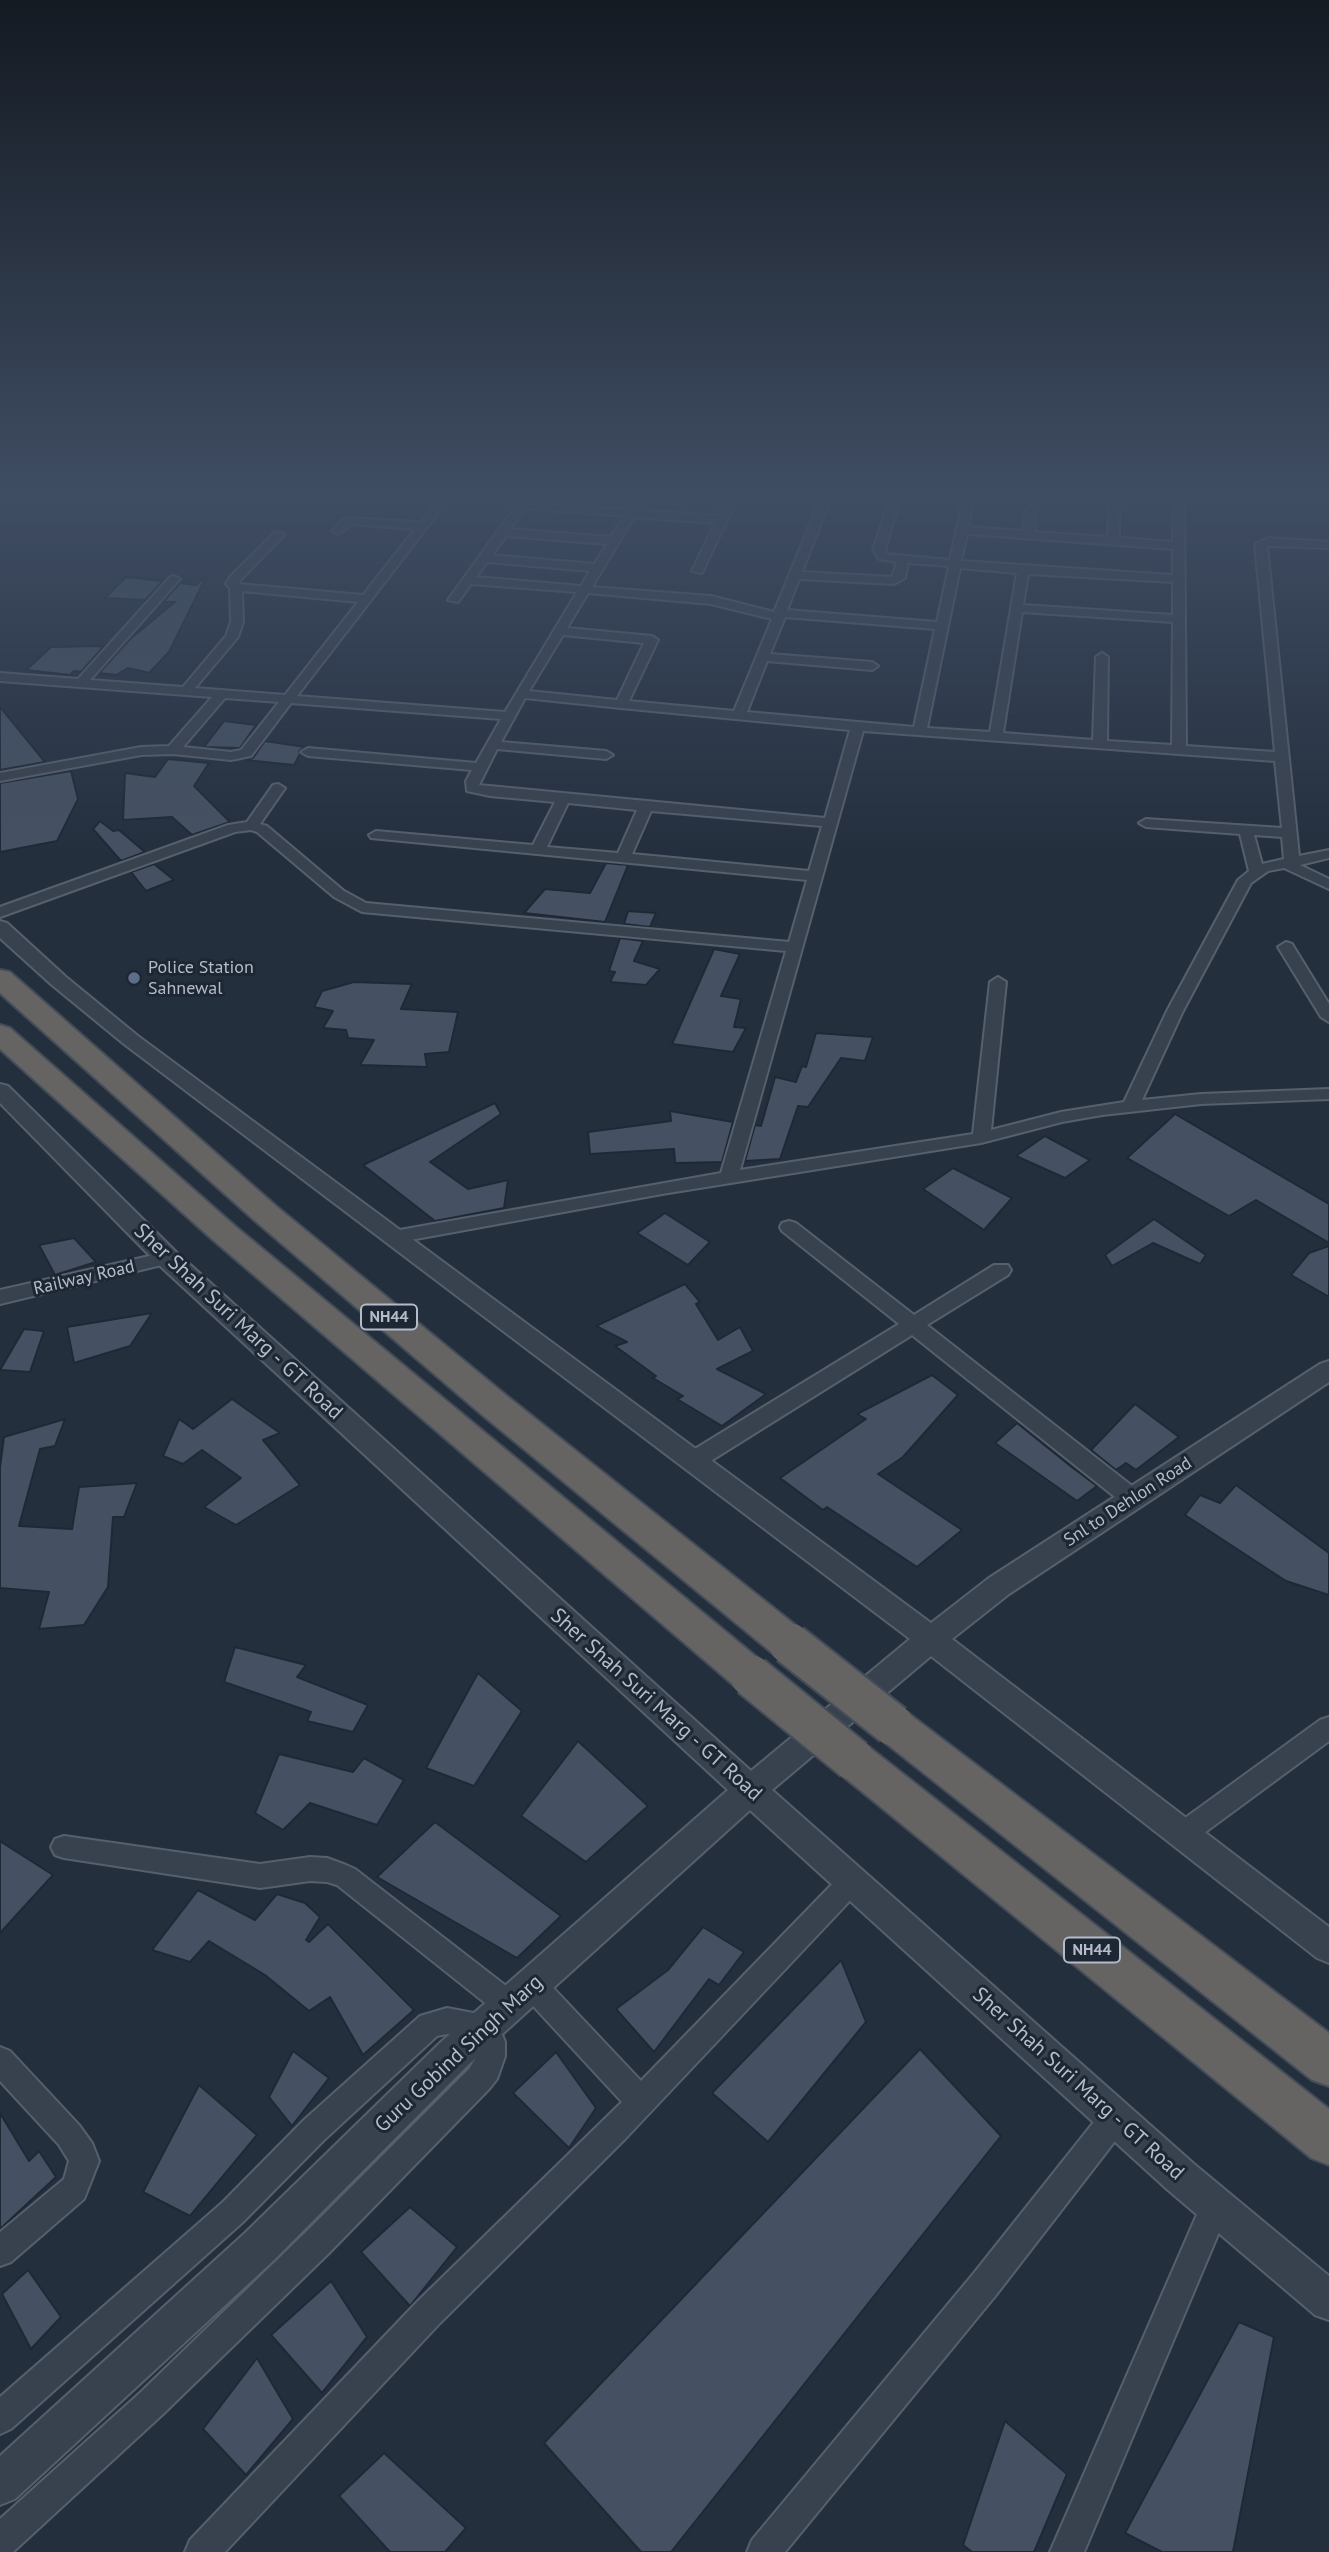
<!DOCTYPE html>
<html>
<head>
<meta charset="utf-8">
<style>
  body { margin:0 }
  canvas { display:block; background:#242f3e }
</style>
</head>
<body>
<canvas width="1329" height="2552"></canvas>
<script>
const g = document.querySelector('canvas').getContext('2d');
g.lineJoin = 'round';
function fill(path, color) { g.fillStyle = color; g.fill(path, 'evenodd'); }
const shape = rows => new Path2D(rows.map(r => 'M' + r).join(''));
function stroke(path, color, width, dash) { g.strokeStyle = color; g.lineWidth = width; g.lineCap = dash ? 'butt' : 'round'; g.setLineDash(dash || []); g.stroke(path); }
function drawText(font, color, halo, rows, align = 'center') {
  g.font = font + ' "PT Sans",sans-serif'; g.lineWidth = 6; g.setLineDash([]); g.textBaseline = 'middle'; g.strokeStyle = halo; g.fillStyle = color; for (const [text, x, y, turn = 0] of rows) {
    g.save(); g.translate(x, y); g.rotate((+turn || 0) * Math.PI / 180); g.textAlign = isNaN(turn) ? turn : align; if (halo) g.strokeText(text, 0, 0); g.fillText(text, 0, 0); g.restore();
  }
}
const building = shape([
  [207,575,169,652,149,673,128,668,116,675,99,673,129,640,175,602,163,602,180,583,196,585,207,575],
  [126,577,163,581,145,600,105,598,126,577],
  [104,646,81,672,74,671,70,675,26,670,51,647,104,646],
  [0,707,45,762,0,770,0,707],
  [224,721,256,725,240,748,204,747,224,721],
  [265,741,305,747,299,751,300,754,294,765,245,760,253,758,265,741],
  [168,759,209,763,194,786,230,822,192,835,172,817,123,820,125,773,155,777,168,759],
  [71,771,78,799,57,841,0,852,0,783,71,771],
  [100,821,113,831,119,830,145,852,121,861,93,829,100,821],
  [606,863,628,865,605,922,524,913,545,889,590,893,606,863],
  [154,864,174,880,146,891,131,872,154,864],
  [628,911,656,913,650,927,624,924,628,911],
  [620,938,643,941,634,961,660,969,646,985,610,982,615,972,609,971,620,938],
  [714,949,740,954,721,996,741,999,734,1027,746,1028,733,1052,672,1044,714,949],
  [354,982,412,984,401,1009,458,1012,449,1052,425,1054,427,1067,360,1065,374,1040,348,1038,346,1030,323,1028,333,1011,314,1007,322,991,354,982],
  [816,1033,873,1037,865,1061,841,1058,808,1107,798,1106,780,1159,745,1161,755,1125,761,1126,775,1077,796,1082,802,1066,806,1067,816,1033],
  [495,1103,501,1114,430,1162,468,1189,508,1180,504,1208,435,1221,363,1165,495,1103],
  [670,1111,733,1122,722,1162,675,1163,674,1149,590,1154,588,1132,671,1121,670,1111],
  [1175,1114,1329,1204,1329,1243,1256,1200,1229,1216,1127,1158,1175,1114],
  [1045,1136,1090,1160,1065,1178,1016,1156,1045,1136],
  [953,1168,1012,1198,984,1230,923,1189,953,1168],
  [665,1213,710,1242,688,1265,637,1233,665,1213],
  [1154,1219,1206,1255,1200,1264,1153,1243,1112,1266,1105,1255,1154,1219],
  [74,1238,96,1262,55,1275,39,1245,74,1238],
  [1329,1246,1329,1297,1291,1275,1309,1253,1329,1246],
  [685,1284,700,1302,696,1304,718,1340,740,1327,753,1351,717,1369,766,1394,722,1426,677,1399,683,1396,653,1378,656,1376,615,1346,627,1342,596,1326,685,1284],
  [152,1313,130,1346,74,1363,67,1327,152,1313],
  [24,1329,44,1331,30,1372,0,1370,24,1329],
  [932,1375,958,1395,903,1457,878,1474,962,1530,917,1567,827,1507,823,1510,780,1478,866,1419,857,1414,932,1375],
  [232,1399,280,1433,263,1440,300,1485,236,1525,204,1507,241,1478,202,1450,183,1464,163,1456,179,1419,193,1429,232,1399],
  [1135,1404,1179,1437,1136,1470,1126,1463,1116,1470,1091,1450,1135,1404],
  [65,1419,55,1446,40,1449,19,1526,72,1529,79,1487,137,1483,124,1517,113,1517,108,1587,84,1625,39,1629,49,1592,0,1588,0,1467,4,1437,65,1419],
  [1017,1423,1073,1468,1097,1486,1077,1501,995,1443,1017,1423],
  [1236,1485,1329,1553,1329,1595,1286,1581,1185,1515,1200,1495,1220,1503,1236,1485],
  [235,1647,306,1665,297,1677,368,1705,353,1732,307,1721,311,1712,224,1682,235,1647],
  [478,1673,522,1711,474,1786,426,1768,478,1673],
  [578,1741,648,1806,586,1862,521,1816,578,1741],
  [279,1754,353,1772,364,1758,404,1780,377,1825,310,1803,283,1830,255,1813,279,1754],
  [435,1822,561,1916,517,1958,377,1877,435,1822],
  [0,1841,53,1875,0,1933,0,1841],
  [198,1890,255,1920,277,1894,305,1903,320,1917,306,1940,309,1942,328,1924,414,2010,363,2055,330,1997,309,2011,265,1975,209,1941,190,1962,152,1950,198,1890],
  [703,1927,744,1952,719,1985,709,1979,654,2052,616,2009,668,1970,703,1927],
  [841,1960,866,2022,768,2142,712,2093,841,1960],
  [920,2049,1001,2136,671,2552,641,2552,544,2443,920,2049],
  [293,2051,329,2078,292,2126,269,2097,293,2051],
  [556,2052,596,2108,569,2148,513,2093,556,2052],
  [199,2085,257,2135,190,2216,143,2192,199,2085],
  [0,2113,29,2161,39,2151,56,2177,0,2229,0,2113],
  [410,2207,457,2247,410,2306,361,2252,410,2207],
  [28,2270,61,2317,31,2349,2,2294,28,2270],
  [331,2281,367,2337,322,2393,271,2335,331,2281],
  [1239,2322,1274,2337,1233,2552,1162,2552,1125,2533,1239,2322],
  [257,2358,293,2419,246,2475,203,2429,257,2358],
  [1005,2421,1067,2474,1034,2552,972,2552,963,2545,1005,2421],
  [384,2453,466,2528,445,2552,390,2552,339,2496,384,2453]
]);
fill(building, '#455162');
stroke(building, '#1f2835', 2);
const minor = shape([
  [441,495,452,495,297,696,505,712,577,592,471,584,458,602,448,600,518,503,522,502,628,510,637,495,647,495,638,510,718,516,729,495,739,495,702,573,692,571,715,523,634,517,592,587,711,596,774,612,822,495,832,495,802,572,892,577,897,562,879,559,873,550,891,495,901,495,885,550,887,554,950,560,964,495,974,495,968,527,1023,531,1026,509,1031,506,1036,509,1034,532,1108,537,1109,495,1119,495,1119,538,1173,542,1174,495,1184,495,1186,746,1275,752,1255,544,1268,538,1329,542,1329,548,1267,546,1299,856,1329,850,1329,858,1300,865,1329,879,1329,889,1284,868,1268,871,1251,883,1183,1011,1142,1100,1201,1094,1329,1089,1329,1099,1201,1104,1102,1115,1062,1122,981,1143,662,1194,394,1243,387,1241,385,1237,387,1233,394,1231,721,1173,786,951,362,912,334,897,257,832,251,830,235,832,0,917,0,907,228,825,247,822,273,785,278,784,285,788,260,824,267,826,344,891,366,903,789,942,807,880,371,838,369,835,376,831,533,845,555,802,490,796,467,791,466,781,472,770,308,756,301,752,308,748,476,763,501,719,291,703,251,756,231,760,173,754,141,755,0,781,0,773,141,747,169,746,212,697,0,681,0,673,78,679,170,577,174,576,180,579,178,581,90,680,183,687,226,636,231,622,230,588,226,584,230,577,275,532,285,534,241,579,239,584,363,595,415,529,352,524,338,534,333,531,334,529,343,520,352,518,420,522,441,495],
  [525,508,624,516,611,537,510,529,525,508],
  [967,534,1173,549,1173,575,961,561,967,534],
  [506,536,607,544,594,564,492,555,506,536],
  [487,562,590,571,581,586,476,577,487,562],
  [908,563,949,566,937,622,787,610,799,579,894,584,905,578,908,563],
  [960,568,1017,573,990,732,927,728,960,568],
  [1028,574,1173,582,1173,615,1023,605,1028,574],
  [242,591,358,602,285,695,195,688,238,637,243,622,242,591],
  [588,593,711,604,772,619,734,711,629,701,658,640,652,636,567,628,588,593],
  [1022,612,1173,622,1172,745,1107,741,1108,657,1102,653,1096,657,1093,740,1003,733,1022,612],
  [785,617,935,629,914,727,747,712,767,661,872,670,878,666,872,662,770,654,785,617],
  [563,635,644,643,617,700,529,691,563,635],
  [225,698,279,702,241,750,231,752,183,747,225,698],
  [525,698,621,708,850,730,825,818,479,785,497,749,606,759,613,755,606,751,501,742,525,698],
  [863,731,1275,761,1282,828,1146,819,1139,823,1146,827,1240,834,1249,871,1238,880,1167,1011,1124,1102,1061,1112,991,1130,1006,982,998,977,990,982,973,1134,740,1170,863,731],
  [568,803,637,810,618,853,547,847,568,803],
  [651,811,822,826,809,871,632,854,651,811],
  [1254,835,1282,837,1284,859,1262,864,1254,835],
  [1269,495,1329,496,1329,502,1274,498,1269,495],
  [1286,942,1292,944,1329,1004,1329,1022,1321,1017,1278,947,1286,942],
  [789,1221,796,1223,914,1315,994,1265,1008,1265,1011,1270,1008,1275,927,1325,1141,1493,1144,1499,1141,1505,1133,1507,1125,1505,912,1335,701,1467,693,1469,685,1467,682,1461,685,1455,899,1324,782,1231,780,1227,782,1223,789,1221],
  [167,1252,174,1254,177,1258,174,1262,0,1304,0,1290,167,1252],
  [1329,1717,1329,1741,1192,1842,1183,1845,1174,1842,1170,1834,1174,1826,1320,1720,1329,1717],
  [64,1836,260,1864,310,1857,327,1858,346,1865,355,1869,519,1996,523,2005,519,2014,509,2018,499,2014,337,1885,327,1882,310,1881,260,1888,64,1858,55,1855,51,1847,55,1839,64,1836],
  [851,1870,860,1874,864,1882,860,1890,625,2139,440,2323,225,2552,185,2552,190,2540,418,2301,622,2102,522,1994,518,1985,522,1976,532,1972,542,1976,641,2081,842,1874,851,1870],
  [447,2008,495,2017,505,2042,505,2056,497,2079,489,2089,329,2253,163,2414,13,2552,0,2552,0,2519,141,2392,307,2231,469,2069,477,2056,476,2038,447,2034,437,2036,324,2140,243,2222,11,2429,0,2434,0,2397,223,2202,304,2120,420,2016,447,2008],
  [0,2047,10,2051,79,2125,92,2143,99,2161,84,2199,11,2262,0,2266,0,2232,64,2179,69,2161,59,2145,0,2081,0,2047],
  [1115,2104,1125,2108,1129,2118,1125,2128,996,2295,785,2552,747,2552,752,2540,974,2273,1105,2108,1115,2104],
  [1215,2191,1225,2196,1230,2206,1084,2552,1050,2552,1205,2196,1215,2191]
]);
const tertiary = shape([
  [0,921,7,923,66,977,138,1036,931,1623,989,1578,1320,1364,1329,1361,1329,1382,1009,1594,952,1639,1329,1927,1329,1963,1317,1958,931,1656,772,1790,1194,2164,1329,2276,1329,2320,1315,2315,1168,2190,750,1810,467,2066,273,2261,15,2499,0,2505,0,2456,245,2233,441,2042,728,1790,158,1264,0,1103,0,1084,8,1086,176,1252,751,1771,910,1639,124,1044,52,985,0,938,0,921]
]);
const trunk = shape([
  [0,970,10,972,276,1206,507,1396,804,1632,810,1644,804,1656,790,1660,776,1656,481,1414,254,1220,0,993,0,970],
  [0,1025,10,1028,235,1226,765,1664,771,1676,765,1688,751,1693,737,1688,213,1240,0,1049,0,1025],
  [893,1707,908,1713,1329,2033,1329,2086,1312,2080,878,1737,872,1725,878,1713,893,1707],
  [854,1742,869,1747,1329,2109,1329,2165,1311,2158,839,1773,833,1760,839,1747,854,1742]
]);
stroke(minor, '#565f6c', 4);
stroke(tertiary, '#565f6c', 4);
stroke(trunk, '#434c59', 4);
fill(minor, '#38414e');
fill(tertiary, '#38414e');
fill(trunk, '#656462');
const trunkBridge = shape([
  [790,1644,893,1725],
  [751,1676,854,1760]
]);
stroke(trunkBridge, '#434c59', 45, []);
stroke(trunkBridge, '#656462', 41);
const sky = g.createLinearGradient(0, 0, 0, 852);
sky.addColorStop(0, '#141a22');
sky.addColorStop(0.58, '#3f4d63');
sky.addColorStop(1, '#3f4d6300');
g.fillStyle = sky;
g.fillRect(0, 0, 1329, 852);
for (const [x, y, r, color] of [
  [134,978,7,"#5c6f8a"]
]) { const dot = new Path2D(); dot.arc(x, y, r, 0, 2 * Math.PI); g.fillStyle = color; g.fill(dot); stroke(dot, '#1d2633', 2.5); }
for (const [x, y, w] of [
  [389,1317,56],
  [1092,1950,56]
]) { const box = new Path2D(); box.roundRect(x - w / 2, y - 12.5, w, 25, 5); g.fillStyle = '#1d2633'; g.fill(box); stroke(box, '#b4bcc9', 2); }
drawText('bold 16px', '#b4bcc9', null, [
  ["NH44",389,1317],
  ["NH44",1092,1950]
]);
drawText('18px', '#b4bcc9', '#1d2633', [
  ["Police Station",148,968],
  ["Sahnewal",148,989]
], 'left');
drawText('18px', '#b4bcc9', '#1d2633', [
  ["Railway Road",84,1278,-13],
  ["Snl to Dehlon Road",1128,1502,-33]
]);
drawText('21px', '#b4bcc9', '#1d2633', [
  ["Sher Shah Suri Marg - GT Road",238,1322,43],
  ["Sher Shah Suri Marg - GT Road",656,1705,42],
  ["Guru Gobind Singh Marg",459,2054,-43],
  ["Sher Shah Suri Marg - GT Road",1078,2084,42]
]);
</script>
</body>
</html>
